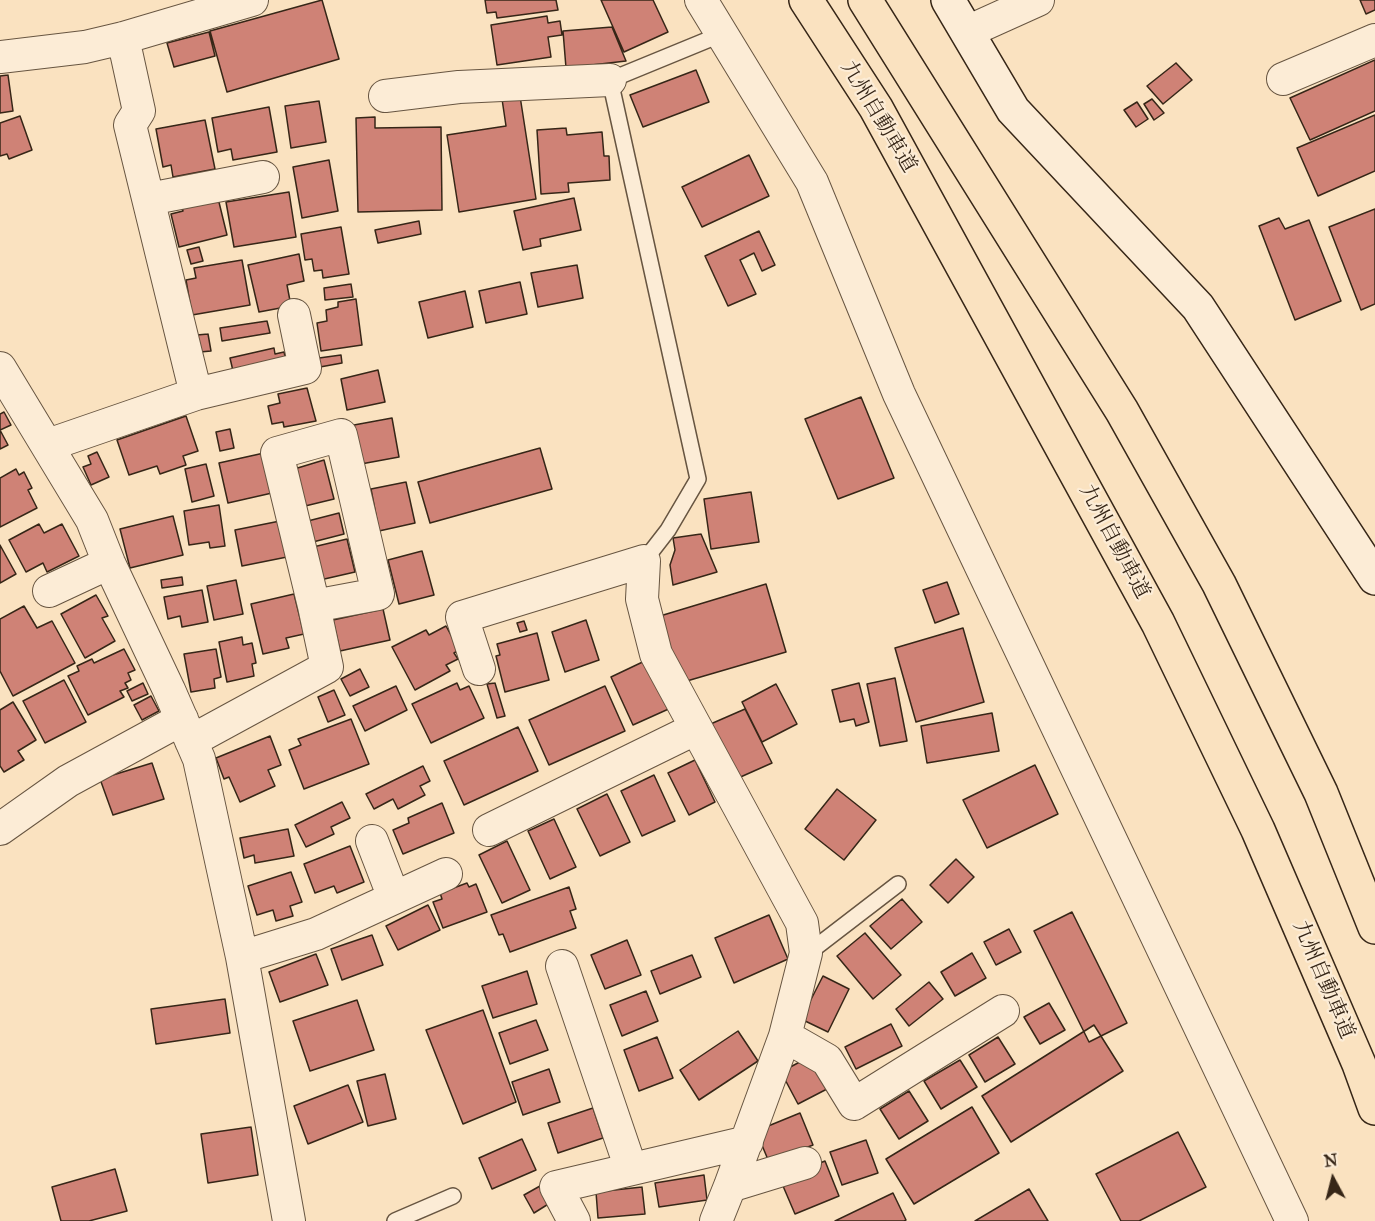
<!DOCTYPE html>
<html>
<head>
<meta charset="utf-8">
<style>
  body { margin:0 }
  #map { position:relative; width:1375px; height:1221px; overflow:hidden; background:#fae2c0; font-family:"IM FELL Great Primer",serif }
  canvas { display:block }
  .north { position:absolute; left:1303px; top:1149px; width:60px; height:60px; -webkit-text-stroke:4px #fcecd6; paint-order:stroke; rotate:353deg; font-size:16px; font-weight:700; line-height:24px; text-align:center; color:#362617 }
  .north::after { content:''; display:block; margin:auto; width:21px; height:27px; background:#362617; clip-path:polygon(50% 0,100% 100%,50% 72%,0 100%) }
</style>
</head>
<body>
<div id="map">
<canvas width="1375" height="1221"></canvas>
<div class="north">N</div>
</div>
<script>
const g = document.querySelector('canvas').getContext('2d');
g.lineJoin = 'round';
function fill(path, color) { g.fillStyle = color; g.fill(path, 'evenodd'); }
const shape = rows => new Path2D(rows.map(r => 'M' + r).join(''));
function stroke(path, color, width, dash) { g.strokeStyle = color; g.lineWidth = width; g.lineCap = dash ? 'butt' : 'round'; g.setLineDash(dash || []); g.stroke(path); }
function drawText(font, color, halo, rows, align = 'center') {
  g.font = font + ' "IM FELL Great Primer","Noto Serif JP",serif'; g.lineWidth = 4.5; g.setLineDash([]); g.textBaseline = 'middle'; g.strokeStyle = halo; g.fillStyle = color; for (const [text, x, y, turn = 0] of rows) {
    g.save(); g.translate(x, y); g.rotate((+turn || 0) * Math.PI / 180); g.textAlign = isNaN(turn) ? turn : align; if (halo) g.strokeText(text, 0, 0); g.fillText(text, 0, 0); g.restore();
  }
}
const building = shape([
  [322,0,339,59,227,92,210,31,322,0],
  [485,0,556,0,558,10,497,18,496,12,487,13,485,0],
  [601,0,653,0,668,32,624,52,601,0],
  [1360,0,1375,0,1375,10,1366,14,1360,0],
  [547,16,548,23,560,21,562,35,548,37,551,57,497,65,491,25,547,16],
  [612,27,626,61,566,68,563,31,612,27],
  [209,32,215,56,174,67,167,43,209,32],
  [1375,60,1375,111,1310,140,1290,98,1375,60],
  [1176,63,1192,80,1163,104,1147,86,1176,63],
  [696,70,709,102,643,127,630,95,696,70],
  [8,75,13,111,0,113,0,76,8,75],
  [520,96,536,199,459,212,447,135,506,126,502,99,520,96],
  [1152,99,1164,113,1154,120,1144,104,1152,99],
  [319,101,326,142,291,148,285,106,319,101],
  [1137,102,1148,119,1136,127,1124,110,1137,102],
  [269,107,277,152,233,160,231,149,218,152,212,118,269,107],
  [1375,115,1375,171,1318,196,1297,148,1375,115],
  [20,116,32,150,9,159,7,154,0,156,0,123,20,116],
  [375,117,375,128,441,127,442,210,358,212,356,118,375,117],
  [205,120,215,169,173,177,171,165,163,167,156,129,205,120],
  [566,128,567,135,602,132,604,156,609,156,610,180,568,183,569,192,541,194,537,130,566,128],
  [749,155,769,196,702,227,682,187,749,155],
  [329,160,338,211,302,218,293,167,329,160],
  [289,192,296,237,234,247,226,202,289,192],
  [217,194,227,235,179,247,171,214,183,211,181,203,217,194],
  [574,198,581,230,540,239,541,246,523,250,514,211,574,198],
  [1375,209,1375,304,1361,310,1329,227,1375,209],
  [1279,218,1285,229,1309,220,1341,301,1295,320,1259,226,1279,218],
  [419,221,421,234,378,243,375,230,419,221],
  [341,227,349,274,323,278,322,270,314,271,312,259,305,260,301,234,341,227],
  [759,231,775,265,762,271,754,253,740,260,756,294,728,306,705,256,759,231],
  [199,247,203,261,191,264,187,250,199,247],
  [299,254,304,281,287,285,291,306,259,312,248,265,299,254],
  [242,260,250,305,192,315,186,280,196,278,194,268,242,260],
  [577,265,583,298,538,307,531,273,577,265],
  [520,282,527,314,486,323,479,291,520,282],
  [351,284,353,297,325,300,324,288,351,284],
  [465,291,473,327,428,338,419,302,465,291],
  [356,299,362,345,321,351,317,323,327,321,326,310,338,307,338,302,356,299],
  [267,321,270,333,222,341,220,328,267,321],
  [208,334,211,351,200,352,197,335,208,334],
  [274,348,275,354,284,352,286,360,233,371,230,358,274,348],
  [341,355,342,363,320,367,319,358,341,355],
  [378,370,385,402,347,410,341,379,378,370],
  [307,388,316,421,284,427,283,422,272,424,268,406,280,403,278,394,307,388],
  [861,397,894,478,838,499,805,419,861,397],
  [4,412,11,425,0,430,8,445,0,449,0,414,4,412],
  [186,416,198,451,183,456,186,465,160,474,157,466,129,475,117,440,186,416],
  [392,418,399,457,361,464,354,425,392,418],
  [230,429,234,448,220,451,216,432,230,429],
  [540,448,552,489,430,523,418,482,540,448],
  [97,452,109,477,91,485,83,467,91,464,88,456,97,452],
  [264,453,272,493,228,503,219,463,264,453],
  [324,460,334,499,301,507,291,470,324,460],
  [206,464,214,496,192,502,185,469,206,464],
  [16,469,19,475,24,472,32,488,28,490,37,508,0,527,0,478,16,469],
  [406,482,415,523,379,531,371,489,406,482],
  [751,492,759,542,711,549,704,499,751,492],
  [219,505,225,546,210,548,209,542,189,545,184,511,219,505],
  [339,513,344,534,309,543,304,522,339,513],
  [173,516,183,555,130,568,120,529,173,516],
  [280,521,287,557,242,566,235,530,280,521],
  [39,524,44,533,62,524,79,556,47,572,43,563,26,572,9,540,39,524],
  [701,534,717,572,673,585,670,565,675,550,673,538,701,534],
  [347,539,355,572,320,580,313,547,347,539],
  [0,545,16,574,0,583,0,545],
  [422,551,434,595,399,604,388,560,422,551],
  [182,577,183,585,162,588,161,580,182,577],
  [236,580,243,614,214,620,207,586,236,580],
  [947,582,959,614,935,623,923,590,947,582],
  [766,584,786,652,680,683,660,616,766,584],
  [202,590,208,622,182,627,180,616,168,619,164,597,202,590],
  [294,594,304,634,286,638,289,648,263,654,251,604,294,594],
  [96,595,108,616,102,618,115,641,85,658,61,614,96,595],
  [24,606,37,628,52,621,75,663,13,696,0,671,0,619,24,606],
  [383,609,390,640,340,651,333,620,383,609],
  [586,620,599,660,565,672,552,632,586,620],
  [524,621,527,630,520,632,517,623,524,621],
  [446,626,459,650,454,653,458,659,446,665,450,671,415,690,392,647,426,630,429,635,446,626],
  [963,628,984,702,916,722,895,648,963,628],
  [537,633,549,680,505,692,496,656,500,655,497,644,537,633],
  [242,637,243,645,252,643,256,663,252,664,254,676,227,682,219,642,242,637],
  [124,649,135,670,128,673,131,680,125,683,128,688,120,691,124,697,88,715,68,676,79,671,77,666,92,659,94,663,124,649],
  [216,649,221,677,214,679,215,688,191,692,184,654,216,649],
  [651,658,673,707,633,725,611,677,651,658],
  [360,669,369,687,350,696,341,679,360,669],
  [895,678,907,741,880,746,867,684,895,678],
  [64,680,86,722,45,743,23,701,64,680],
  [143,683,148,694,132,701,127,691,143,683],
  [457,683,460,690,469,686,484,718,431,743,412,704,457,683],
  [495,683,505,716,497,718,487,684,495,683],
  [859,683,869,722,856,726,854,719,840,722,832,690,859,683],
  [776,684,797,724,762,742,742,702,776,684],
  [396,686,407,710,365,731,353,706,396,686],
  [605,686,625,731,549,765,529,720,605,686],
  [334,690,345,715,328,722,318,697,334,690],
  [151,696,159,711,142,720,134,705,151,696],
  [13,702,36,740,18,751,24,760,4,772,0,766,0,710,13,702],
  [745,709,772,763,736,779,706,726,745,709],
  [992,713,999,751,927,763,921,726,992,713],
  [351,719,369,764,304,789,289,750,301,745,298,739,351,719],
  [518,727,538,771,464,805,444,761,518,727],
  [270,736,281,765,268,770,275,786,240,802,229,777,224,779,216,758,270,736],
  [695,760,715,802,689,815,668,773,695,760],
  [152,763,164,799,113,815,100,779,152,763],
  [1035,765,1058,814,987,848,963,800,1035,765],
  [423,766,430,781,420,786,425,795,398,809,393,799,374,809,366,794,423,766],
  [654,775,675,821,642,836,621,791,654,775],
  [837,789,876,820,844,860,805,829,837,789],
  [607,794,630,842,600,856,577,809,607,794],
  [342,802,350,818,331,827,334,834,306,847,295,825,342,802],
  [442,803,454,833,403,854,393,830,409,823,408,818,442,803],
  [554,819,576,867,550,879,528,831,554,819],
  [288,829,294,856,255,863,254,855,244,858,240,838,288,829],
  [507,841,530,890,502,903,479,855,507,841],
  [350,846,364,882,337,893,334,886,315,893,304,864,350,846],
  [956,859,974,877,948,903,930,885,956,859],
  [291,872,302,902,290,906,293,916,276,921,273,910,257,915,248,886,291,872],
  [467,883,469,887,476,884,487,912,443,928,433,902,442,899,440,893,467,883],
  [569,887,576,909,570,911,576,928,510,952,503,934,499,935,491,915,569,887],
  [902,899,922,922,891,949,870,926,902,899],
  [428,905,440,930,398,950,386,926,428,905],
  [1072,912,1127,1023,1089,1042,1034,931,1072,912],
  [769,915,788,959,734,983,715,938,769,915],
  [1009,929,1021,952,996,965,984,942,1009,929],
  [865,933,901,975,873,999,837,956,865,933],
  [372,935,383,965,342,980,331,949,372,935],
  [627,940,641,975,605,989,591,955,627,940],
  [972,953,986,978,955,996,941,972,972,953],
  [316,954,328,985,280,1002,269,972,316,954],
  [692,955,701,977,660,994,651,971,692,955],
  [527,971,537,1004,493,1018,482,986,527,971],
  [823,976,849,989,828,1032,801,1019,823,976],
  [929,982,943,999,909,1026,896,1009,929,982],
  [646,991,658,1021,622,1036,610,1005,646,991],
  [225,999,230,1033,156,1044,151,1009,225,999],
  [357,1000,374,1050,310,1071,293,1021,357,1000],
  [1049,1003,1065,1030,1040,1044,1024,1017,1049,1003],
  [483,1010,516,1102,463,1124,426,1030,483,1010],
  [536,1020,548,1050,510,1064,499,1033,536,1020],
  [891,1024,902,1046,856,1069,845,1047,891,1024],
  [1094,1025,1123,1071,1011,1142,982,1096,1094,1025],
  [738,1031,758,1061,699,1100,680,1070,738,1031],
  [657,1037,673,1078,639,1091,624,1050,657,1037],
  [998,1037,1015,1064,985,1082,969,1055,998,1037],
  [809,1057,827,1089,798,1104,781,1072,809,1057],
  [960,1060,977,1087,941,1109,924,1081,960,1060],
  [549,1069,560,1102,523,1115,512,1082,549,1069],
  [385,1074,396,1119,368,1126,357,1081,385,1074],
  [348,1085,363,1122,308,1144,294,1106,348,1085],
  [909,1091,928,1121,899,1139,880,1109,909,1091],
  [972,1107,999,1153,914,1204,886,1159,972,1107],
  [593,1108,603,1138,558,1153,548,1123,593,1108],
  [800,1113,813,1145,769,1162,756,1131,800,1113],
  [251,1127,258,1175,208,1183,201,1134,251,1127],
  [1178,1132,1206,1187,1139,1221,1121,1221,1096,1174,1178,1132],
  [522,1139,536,1170,492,1189,479,1158,522,1139],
  [866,1140,878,1173,842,1185,830,1152,866,1140],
  [825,1161,839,1196,795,1214,780,1179,825,1161],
  [115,1169,127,1211,89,1221,61,1221,52,1187,115,1169],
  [704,1175,707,1200,659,1207,655,1183,704,1175],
  [540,1186,550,1203,534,1213,524,1195,540,1186],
  [642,1187,645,1214,598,1218,596,1192,642,1187],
  [1029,1189,1048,1221,975,1221,1029,1189],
  [893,1193,906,1220,904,1221,835,1221,893,1193]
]);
fill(building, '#cf8276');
stroke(building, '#362617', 1.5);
const lane = shape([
  [644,561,668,530,698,479,610,80,722,34],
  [806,953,816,947,898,884],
  [395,1221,453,1196]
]);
const street = shape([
  [701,0,812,182,899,394,1292,1221],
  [967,32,1038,0],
  [123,38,139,111,130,125,196,394,305,368,294,315],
  [0,57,85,47,123,38,252,0],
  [1283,79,1375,40],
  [385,96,459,87,610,80],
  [149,199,263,177],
  [0,368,92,520,109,563,169,690,199,759,242,957,289,1221],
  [48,445,196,394],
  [49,591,109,563],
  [479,669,462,617,644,561,642,599,656,654,802,923,806,953,785,1036,730,1186,716,1221],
  [191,741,327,667,314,606,277,453,341,435,378,594,314,606],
  [0,829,68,781,182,719],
  [489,830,695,729],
  [372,841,394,898],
  [242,957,316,934,446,874],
  [562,966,631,1169],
  [785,1036,827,1060,854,1104,1003,1011],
  [730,1186,805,1163],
  [574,1221,556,1187,747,1142]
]);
const secondary = shape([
  [948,0,1013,110,1198,307,1375,578]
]);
const highway = shape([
  [806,0,876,108,1158,623,1258,830,1359,1064,1375,1108],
  [865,0,1122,411,1219,584,1321,793,1375,927]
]);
stroke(lane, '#675541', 18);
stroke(street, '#675541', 34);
stroke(secondary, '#362617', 36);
stroke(highway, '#362617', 36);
stroke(lane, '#fcecd6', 15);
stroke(street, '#fcecd6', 32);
stroke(secondary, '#fcecd6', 33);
stroke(highway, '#fae2c0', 33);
drawText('21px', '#362617', '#fcecd6', [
  ["九州自動車道",878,117,59],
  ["九州自動車道",1114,542,62],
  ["九州自動車道",1323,980,67]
]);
</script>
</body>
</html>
